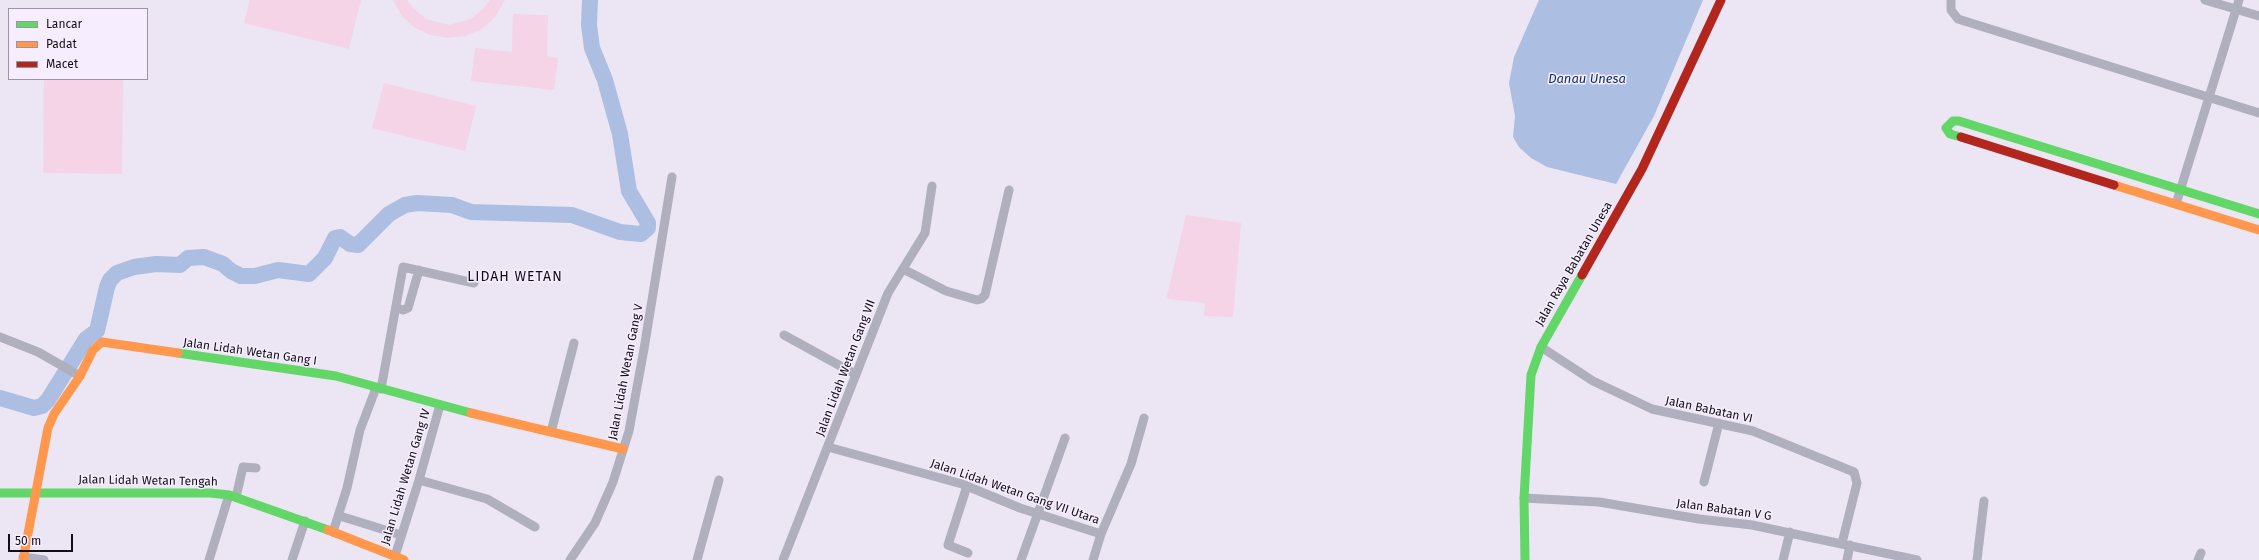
<!DOCTYPE html>
<html>
<head>
<meta charset="utf-8">
<style>
  body { margin:0 }
  #map { position:relative; width:2259px; height:560px; overflow:hidden; background:#ece5f4; font-family:"Fira Sans",sans-serif }
  canvas { display:block }
  .legend { position:absolute; left:8px; top:8px; width:140px; height:72px; box-sizing:border-box; background:#f6eeff; border:1px solid #9b94a2; margin:0; padding:5px 7px; list-style:none; font-size:12px; color:#120e17 }
  .legend li { display:flex; align-items:center; gap:8px; height:20px }
  .legend b { width:20px; border:1px solid #9b94a2 }
  .scale { position:absolute; left:8px; top:534px; width:65px; height:18px; box-sizing:border-box; border:2px solid #120e17; border-top:0; padding-left:5px; font-size:12px; line-height:14px; white-space:nowrap; color:#120e17; -webkit-text-stroke:3px #f6eeff; paint-order:stroke }
</style>
</head>
<body>
<div id="map">
<canvas width="2259" height="560"></canvas>
<ul class="legend">
<li><b style="height:5px;background:#63d668"></b>Lancar</li>
<li><b style="height:5px;background:#ff974d"></b>Padat</li>
<li><b style="height:5px;background:#b3261e"></b>Macet</li>
</ul>
<div class="scale">50 m</div>
</div>
<script>
const g = document.querySelector('canvas').getContext('2d');
g.lineJoin = 'round';
function fill(path, color) { g.fillStyle = color; g.fill(path, 'evenodd'); }
const shape = rows => new Path2D(rows.map(r => 'M' + r).join(''));
function stroke(path, color, width, dash) { g.strokeStyle = color; g.lineWidth = width; g.lineCap = dash ? 'butt' : 'round'; g.setLineDash(dash || []); g.stroke(path); }
function drawText(font, color, halo, rows, align = 'center') {
  g.font = font + ' "Fira Sans",sans-serif'; g.lineWidth = 3; g.setLineDash([]); g.textBaseline = 'middle'; g.strokeStyle = halo; g.fillStyle = color; for (const [text, x, y, turn = 0] of rows) {
    g.save(); g.translate(x, y); g.rotate((+turn || 0) * Math.PI / 180); g.textAlign = isNaN(turn) ? turn : align; if (halo) g.strokeText(text, 0, 0); g.fillText(text, 0, 0); g.restore();
  }
}
fill(shape([
  [250,0,361,0,349,49,244,23],
  [393,0,407,0,414,9,426,19,449,25,471,19,483,9,490,0,505,0,495,17,482,29,465,36,447,38,430,35,414,27,401,15],
  [513,14,548,15,547,56,558,58,554,90,471,81,475,48,512,52],
  [44,79,123,79,122,174,43,173],
  [384,83,476,106,465,151,372,128],
  [1186,215,1241,223,1233,317,1204,316,1205,303,1168,299,1167,296]
]), '#f4d4e6');
fill(shape([
  [1539,0,1703,0,1654,116,1616,184,1547,167,1531,158,1519,147,1513,137,1515,116,1509,83,1514,57]
]), '#acbee1');
stroke(shape([
  [0,398,34,408,42,406,48,400,86,339,97,331,107,287,110,280,117,273,134,267,156,264,180,265,188,258,204,257,223,264,231,271,241,276,255,276,278,270,309,274,325,258,335,238,340,237,350,244,358,245,389,214,405,205,417,203,452,205,471,212,572,215,620,232,641,234,648,228,648,223,629,191,620,134,605,80,592,48,589,25,590,0]
]), '#acbee1', 16);
stroke(shape([
  [1951,0,1951,10,1958,19,2259,113],
  [2205,0,2259,16],
  [2176,204,2239,0],
  [903,269,946,291,977,300,981,299,985,295,1009,190],
  [397,308,403,310,408,308,419,270],
  [784,335,855,374],
  [0,337,38,352,80,376],
  [1541,347,1593,381,1652,409,1753,431,1854,472,1857,483,1842,543],
  [381,389,403,267,474,283],
  [551,432,574,343],
  [828,447,962,484,1020,508,1101,534],
  [419,480,487,499,535,527],
  [1704,482,1719,423],
  [967,486,948,545,968,553],
  [236,497,243,467,256,468],
  [1524,498,1599,502,1699,519,1752,525,1917,560],
  [340,516,401,535],
  [333,532,347,488,360,430,376,388],
  [395,556,419,480,440,405],
  [23,557,44,560],
  [209,560,229,495],
  [292,560,305,521],
  [570,560,595,523,613,482,629,431,644,349,672,177],
  [697,560,719,480],
  [783,560,888,293,925,233,932,186],
  [1021,560,1065,438],
  [1093,560,1101,534,1131,464,1144,418],
  [1783,560,1790,532],
  [1847,560,1850,545],
  [1977,560,1984,501],
  [2198,560,2201,553]
]), '#afafbd', 9);
stroke(shape([
  [1961,137,1950,134,1946,128,1953,121,1959,121,2259,214],
  [178,353,336,376,471,413],
  [0,493,210,493,229,495,328,530],
  [1525,560,1524,498,1531,375,1541,347,1582,275]
]), '#63d668', 9);
stroke(shape([
  [2114,185,2259,230],
  [471,413,623,449],
  [328,530,404,560],
  [23,560,48,428,54,414,80,376,93,350,102,342,178,353]
]), '#ff974d', 9);
stroke(shape([
  [1961,137,2114,185],
  [1582,275,1642,169,1721,0]
]), '#b3261e', 9);
drawText('12px', '#120e17', '#f6eeff', [
  ["Jalan Raya Babatan Unesa",1574,264,-60],
  ["Jalan Lidah Wetan Gang I",250,352,8],
  ["Jalan Lidah Wetan Gang VII",846,368,-69],
  ["Jalan Lidah Wetan Gang V",626,372,-79],
  ["Jalan Babatan VI",1709,410,12],
  ["Jalan Lidah Wetan Gang IV",406,477,-73],
  ["Jalan Lidah Wetan Tengah",148,481,1],
  ["Jalan Lidah Wetan Gang VII Utara",1015,492,19],
  ["Jalan Babatan V G",1724,510,8]
]);
drawText('italic 13px', '#042c5f', '#f6eeff', [
  ["Danau Unesa",1587,79]
]);
g.letterSpacing = '1px';
drawText('14px', '#120e17', '#f6eeff', [
  ["LIDAH WETAN",515,277]
]);
g.letterSpacing = '0px';
</script>
</body>
</html>
